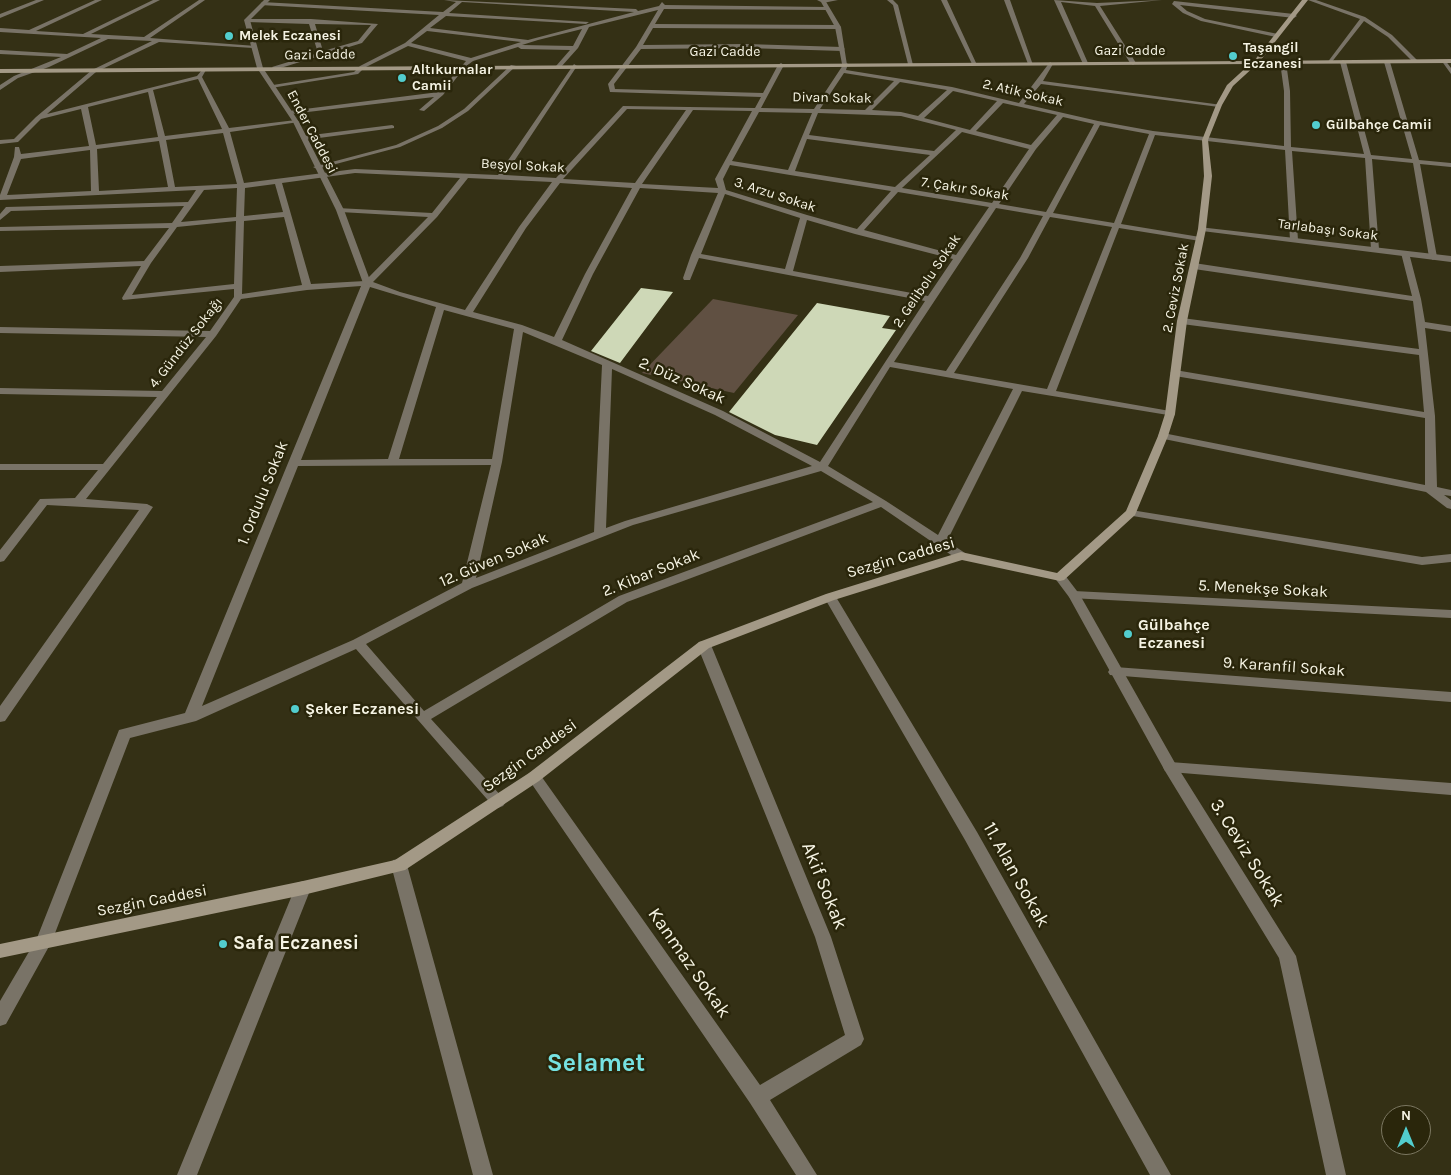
<!DOCTYPE html>
<html>
<head>
<meta charset="utf-8">
<style>
  body { margin:0 }
  #map { position:relative; width:1451px; height:1175px; overflow:hidden; background:#343015; font-family:Karla,sans-serif }
  canvas { display:block }
  .north { position:absolute; left:1381px; top:1105px; width:50px; height:50px; box-sizing:border-box; background:#2a260b; border:1px solid #7c7862; border-radius:50%; rotate:0deg; font-size:14px; font-weight:700; line-height:20px; text-align:center; color:#f6f4e4 }
  .north::after { content:''; display:block; margin:auto; width:18px; height:22px; background:#52cdce; clip-path:polygon(50% 0,100% 100%,50% 72%,0 100%) }
</style>
</head>
<body>
<div id="map">
<canvas width="1451" height="1175"></canvas>
<div class="north">N</div>
</div>
<script>
const g = document.querySelector('canvas').getContext('2d');
g.lineJoin = 'round';
function fill(path, color) { g.fillStyle = color; g.fill(path, 'evenodd'); }
const shape = rows => new Path2D(rows.map(r => 'M' + r).join(''));
function stroke(path, color, width, dash) { g.strokeStyle = color; g.lineWidth = width; g.lineCap = dash ? 'butt' : 'round'; g.setLineDash(dash || []); g.stroke(path); }
function drawText(font, color, halo, rows, align = 'center') {
  g.font = font + ' Karla,sans-serif'; g.lineWidth = 5; g.setLineDash([]); g.textBaseline = 'middle'; g.strokeStyle = halo; g.fillStyle = color; for (const [text, x, y, turn = 0] of rows) {
    g.save(); g.translate(x, y); g.rotate((+turn || 0) * Math.PI / 180); g.textAlign = isNaN(turn) ? turn : align; if (halo) g.strokeText(text, 0, 0); g.fillText(text, 0, 0); g.restore();
  }
}
fill(shape([
  [713,299,798,315,734,393,642,373]
]), '#605042');
fill(shape([
  [641,288,673,292,620,363,591,351],
  [817,303,890,316,882,328,896,330,817,445,775,435,729,412]
]), '#ced8b7');
fill(shape([
  [36,0,44,0,0,18,0,14,36,0],
  [95,0,102,0,36,31,83,34,153,0,160,0,91,34,144,37,199,0,205,0,150,38,256,46,253,48,159,42,96,72,47,114,197,76,202,70,206,70,202,77,229,128,296,120,299,122,230,132,244,183,355,169,498,175,574,64,577,66,505,175,556,178,623,106,755,108,761,97,610,92,608,84,636,47,658,10,589,27,578,48,561,67,556,66,570,50,521,49,518,47,473,61,465,67,443,95,424,111,419,110,434,97,291,114,289,113,289,111,439,92,466,61,408,46,364,68,358,74,271,88,273,85,354,72,360,66,405,43,439,15,260,5,262,2,443,12,456,2,444,0,636,9,638,11,659,6,662,2,665,5,828,7,830,10,664,9,655,24,838,25,841,27,838,29,653,28,643,45,746,44,842,47,845,49,842,51,746,48,641,49,614,84,615,89,763,93,778,65,781,63,784,65,761,108,814,109,845,62,848,64,846,70,952,87,1019,103,1050,62,1053,64,1043,81,1222,105,1219,107,1041,84,1024,104,1098,121,1153,131,1284,146,1284,91,1280,62,1283,60,1286,62,1290,91,1291,147,1364,154,1340,62,1343,60,1346,62,1371,155,1412,159,1384,62,1387,60,1390,62,1419,160,1451,163,1451,167,1420,164,1437,257,1433,260,1429,257,1413,163,1372,159,1379,249,1375,251,1371,249,1365,158,1292,151,1298,240,1294,242,1290,240,1285,150,1155,135,1121,224,1200,237,1204,239,1200,241,1119,228,1056,391,1170,411,1174,412,1175,414,1174,416,1022,391,947,541,965,553,967,556,965,559,957,559,881,507,627,602,431,719,503,798,506,802,503,806,498,808,493,806,356,649,196,721,130,738,52,941,6,1024,0,1026,0,1001,37,938,119,730,185,713,361,286,307,290,241,299,216,336,86,499,147,504,153,507,5,721,0,722,0,706,139,510,47,505,4,561,0,562,0,550,40,499,75,498,98,470,0,470,0,464,103,464,157,397,0,394,0,388,162,391,206,337,0,333,0,327,210,331,234,297,234,289,123,300,122,298,141,266,0,272,0,266,144,261,169,228,0,231,0,227,172,223,184,206,11,211,0,220,0,214,6,207,188,202,196,190,0,200,0,195,14,157,15,147,19,147,21,154,89,146,81,109,41,119,18,142,0,144,0,140,14,139,36,117,92,70,152,41,108,39,49,67,18,78,0,90,0,85,14,76,61,57,0,54,0,50,67,54,101,38,0,32,0,28,29,30,95,0],
  [462,2,634,12,528,40,430,28,446,16,586,24,589,22,449,13,462,2],
  [582,29,573,46,522,45,538,40,582,29],
  [427,31,521,42,471,58,411,43,427,31],
  [844,73,894,81,865,110,820,109,844,73],
  [198,79,222,129,165,136,153,90,198,79],
  [900,82,947,90,918,116,901,112,872,110,900,82],
  [953,91,997,101,970,130,924,118,953,91],
  [148,92,158,137,96,145,88,107,148,92],
  [1003,103,1057,115,1031,145,976,131,1003,103],
  [627,109,686,110,635,183,563,179,627,109],
  [693,110,752,111,715,179,718,188,642,184,693,110],
  [759,112,812,113,788,170,732,161,759,112],
  [818,113,901,116,956,130,934,151,809,135,818,113],
  [1063,117,1094,124,1046,212,999,204,1036,149,1063,117],
  [1100,125,1149,134,1114,223,1053,213,1100,125],
  [962,132,1029,149,992,203,902,188,962,132],
  [223,133,237,184,175,187,166,140,223,133],
  [807,139,930,155,895,187,795,171,807,139],
  [159,141,168,187,99,191,97,149,159,141],
  [90,150,91,191,7,195,21,159,90,150],
  [730,165,790,175,891,191,857,229,807,215,726,190,723,179,730,165],
  [355,173,460,178,432,213,337,208,337,212,340,212,428,217,365,281,311,284,282,183,355,173],
  [468,178,552,182,519,227,465,310,400,292,373,282,437,217,468,178],
  [560,183,632,188,585,274,554,337,522,325,473,312,526,228,560,183],
  [275,184,283,212,244,216,245,188,275,184],
  [237,188,236,217,181,222,204,190,237,188],
  [640,188,718,193,691,255,683,278,684,280,690,280,699,258,925,301,820,462,723,411,562,340,593,274,640,188],
  [898,192,989,207,956,255,864,230,898,192],
  [725,194,800,218,785,269,701,254,725,194],
  [996,208,1043,216,1020,258,946,371,894,362,996,208],
  [284,217,302,285,242,294,244,221,284,217],
  [1050,217,1112,227,1047,389,954,373,1028,258,1050,217],
  [807,220,855,234,953,259,928,296,793,271,807,220],
  [236,221,234,284,132,295,151,263,177,227,236,221],
  [370,287,436,307,388,459,301,460,370,287],
  [444,310,514,329,492,459,399,459,444,310],
  [523,332,602,365,594,532,476,578,502,462,523,332],
  [890,367,1013,389,938,535,886,501,828,466,890,367],
  [612,369,715,415,812,466,625,521,606,528,612,369],
  [491,465,462,583,353,640,202,706,298,466,491,465],
  [821,471,873,502,619,596,424,711,366,644,472,588,633,525,821,471],
  [821,0,838,0,823,3,821,0],
  [887,0,893,0,898,5,913,65,908,64,893,5,887,0],
  [941,0,947,0,977,65,972,64,941,0],
  [1004,0,1010,0,1033,65,1028,64,1004,0],
  [1054,0,1097,3,1162,0,1100,6,1136,63,1133,65,1130,63,1095,6,1061,2,1088,63,1083,64,1054,0],
  [1308,0,1316,0,1365,17,1392,35,1419,62,1414,63,1388,37,1364,21,1331,63,1327,63,1360,19,1308,0],
  [1174,1,1294,14,1297,16,1294,18,1180,5,1187,11,1205,19,1278,34,1276,37,1201,21,1183,13,1172,4,1174,1],
  [245,19,311,19,378,24,362,43,274,70,272,67,318,53,309,24,247,22,245,19],
  [315,24,371,25,358,41,323,51,315,24],
  [1441,60,1445,60,1451,68,1451,74,1441,60],
  [511,65,516,66,468,111,442,128,400,147,317,169,313,167,396,145,438,126,464,109,511,65],
  [392,125,394,126,394,128,304,140,301,138,304,136,392,125],
  [1402,251,1409,253,1421,299,1425,322,1451,326,1451,332,1425,328,1435,416,1437,487,1451,490,1451,496,1444,495,1451,500,1451,509,1447,508,1426,492,1159,438,1158,436,1159,434,1163,433,1425,485,1425,418,1175,376,1170,373,1175,370,1424,412,1419,355,1182,324,1177,321,1182,318,1419,349,1413,301,1194,269,1190,266,1194,263,1412,296,1401,253,1402,251],
  [1131,510,1422,557,1451,554,1451,562,1422,565,1127,515,1125,513,1127,511,1131,510],
  [1074,591,1451,610,1451,618,1070,598,1068,595,1074,591],
  [830,593,836,597,977,832,1171,1175,1150,1175,965,840,824,597,830,593],
  [704,641,709,642,711,645,831,937,864,1039,861,1045,770,1100,817,1175,796,1175,750,1103,527,777,529,773,534,771,539,773,760,1085,845,1035,815,937,697,645,699,642,704,641],
  [1115,667,1451,692,1451,702,1110,675,1108,672,1110,669,1115,667],
  [1170,762,1451,783,1451,795,1170,772,1165,771,1163,767,1165,763,1170,762],
  [399,859,405,860,407,865,493,1175,473,1175,391,865,393,860,399,859],
  [303,881,309,883,311,888,197,1175,177,1175,295,888,297,883,303,881]
]), '#797367');
fill(shape([
  [264,0,270,0,250,20,263,68,299,122,344,210,371,283,370,285,363,283,336,210,293,122,257,68,244,20,264,0],
  [817,0,825,0,841,27,847,65,842,64,835,27,821,2,817,0],
  [1199,227,1451,256,1451,262,1202,231,1199,231,1199,227],
  [1060,573,1064,574,1080,595,1175,763,1296,956,1346,1175,1326,1175,1279,958,1165,771,1069,597,1054,577,1060,573]
]), '#797367');
fill(shape([
  [1302,0,1308,0,1260,61,1451,59,1451,63,1257,64,1233,86,1222,105,1208,140,1212,176,1206,229,1187,321,1175,414,1168,436,1135,515,1064,580,1060,581,962,560,834,600,709,648,539,781,405,870,303,895,0,958,0,944,303,881,395,860,529,773,699,642,826,594,961,552,1057,573,1126,511,1158,436,1165,414,1177,321,1198,229,1204,176,1202,140,1216,105,1227,85,1250,64,0,73,0,69,1254,61,1302,0]
]), '#a39986');
for (const [x, y, r, color] of [
  [229,36,5,"#52cdce"],
  [1233,56,5,"#52cdce"],
  [402,78,5,"#52cdce"],
  [1316,125,5,"#52cdce"],
  [1128,634,5,"#52cdce"],
  [295,709,5,"#52cdce"],
  [223,944,5,"#52cdce"]
]) { const dot = new Path2D(); dot.arc(x, y, r, 0, 2 * Math.PI); g.fillStyle = color; g.fill(dot); stroke(dot, '#2a260b', 2); }
drawText('bold 14px', '#f6f4e4', '#2a260b', [
  ["Melek Eczanesi",239,36],
  ["Taşangil",1243,48],
  ["Eczanesi",1243,64],
  ["Altıkurnalar",412,70],
  ["Camii",412,86],
  ["Gülbahçe Camii",1326,125]
], 'left');
drawText('14px', '#f6f4e4', '#2a260b', [
  ["Gazi Cadde",1130,51],
  ["Gazi Cadde",725,52],
  ["Gazi Cadde",320,55,-1],
  ["2. Atik Sokak",1023,93,13],
  ["Divan Sokak",832,98,1],
  ["Ender Caddesi",312,132,62],
  ["Beşyol Sokak",523,166,3],
  ["7. Çakır Sokak",965,189,9],
  ["3. Arzu Sokak",775,195,18],
  ["Tarlabaşı Sokak",1328,230,7],
  ["2. Gelibolu Sokak",927,281,-56],
  ["2. Ceviz Sokak",1176,288,-79],
  ["4. Gündüz Sokağı",186,343,-52]
]);
drawText('16px', '#f6f4e4', '#2a260b', [
  ["2. Düz Sokak",682,381,24],
  ["1. Ordulu Sokak",263,493,-68],
  ["Sezgin Caddesi",901,558,-16],
  ["12. Güven Sokak",494,560,-23],
  ["2. Kibar Sokak",651,573,-22],
  ["5. Menekşe Sokak",1263,589,3],
  ["9. Karanfil Sokak",1284,667,4],
  ["Sezgin Caddesi",530,756,-36],
  ["Sezgin Caddesi",152,901,-11]
]);
drawText('bold 16px', '#f6f4e4', '#2a260b', [
  ["Gülbahçe",1138,625],
  ["Eczanesi",1138,643],
  ["Şeker Eczanesi",305,709]
], 'left');
drawText('19px', '#f6f4e4', '#2a260b', [
  ["3. Ceviz Sokak",1247,853,58],
  ["11. Alan Sokak",1016,875,61],
  ["Akif Sokak",824,886,68],
  ["Kanmaz Sokak",689,963,55]
]);
drawText('bold 19px', '#f6f4e4', '#2a260b', [
  ["Safa Eczanesi",233,944]
], 'left');
drawText('bold 25px', '#76e2e2', '#2a260b', [
  ["Selamet",596,1064]
]);
</script>
</body>
</html>
